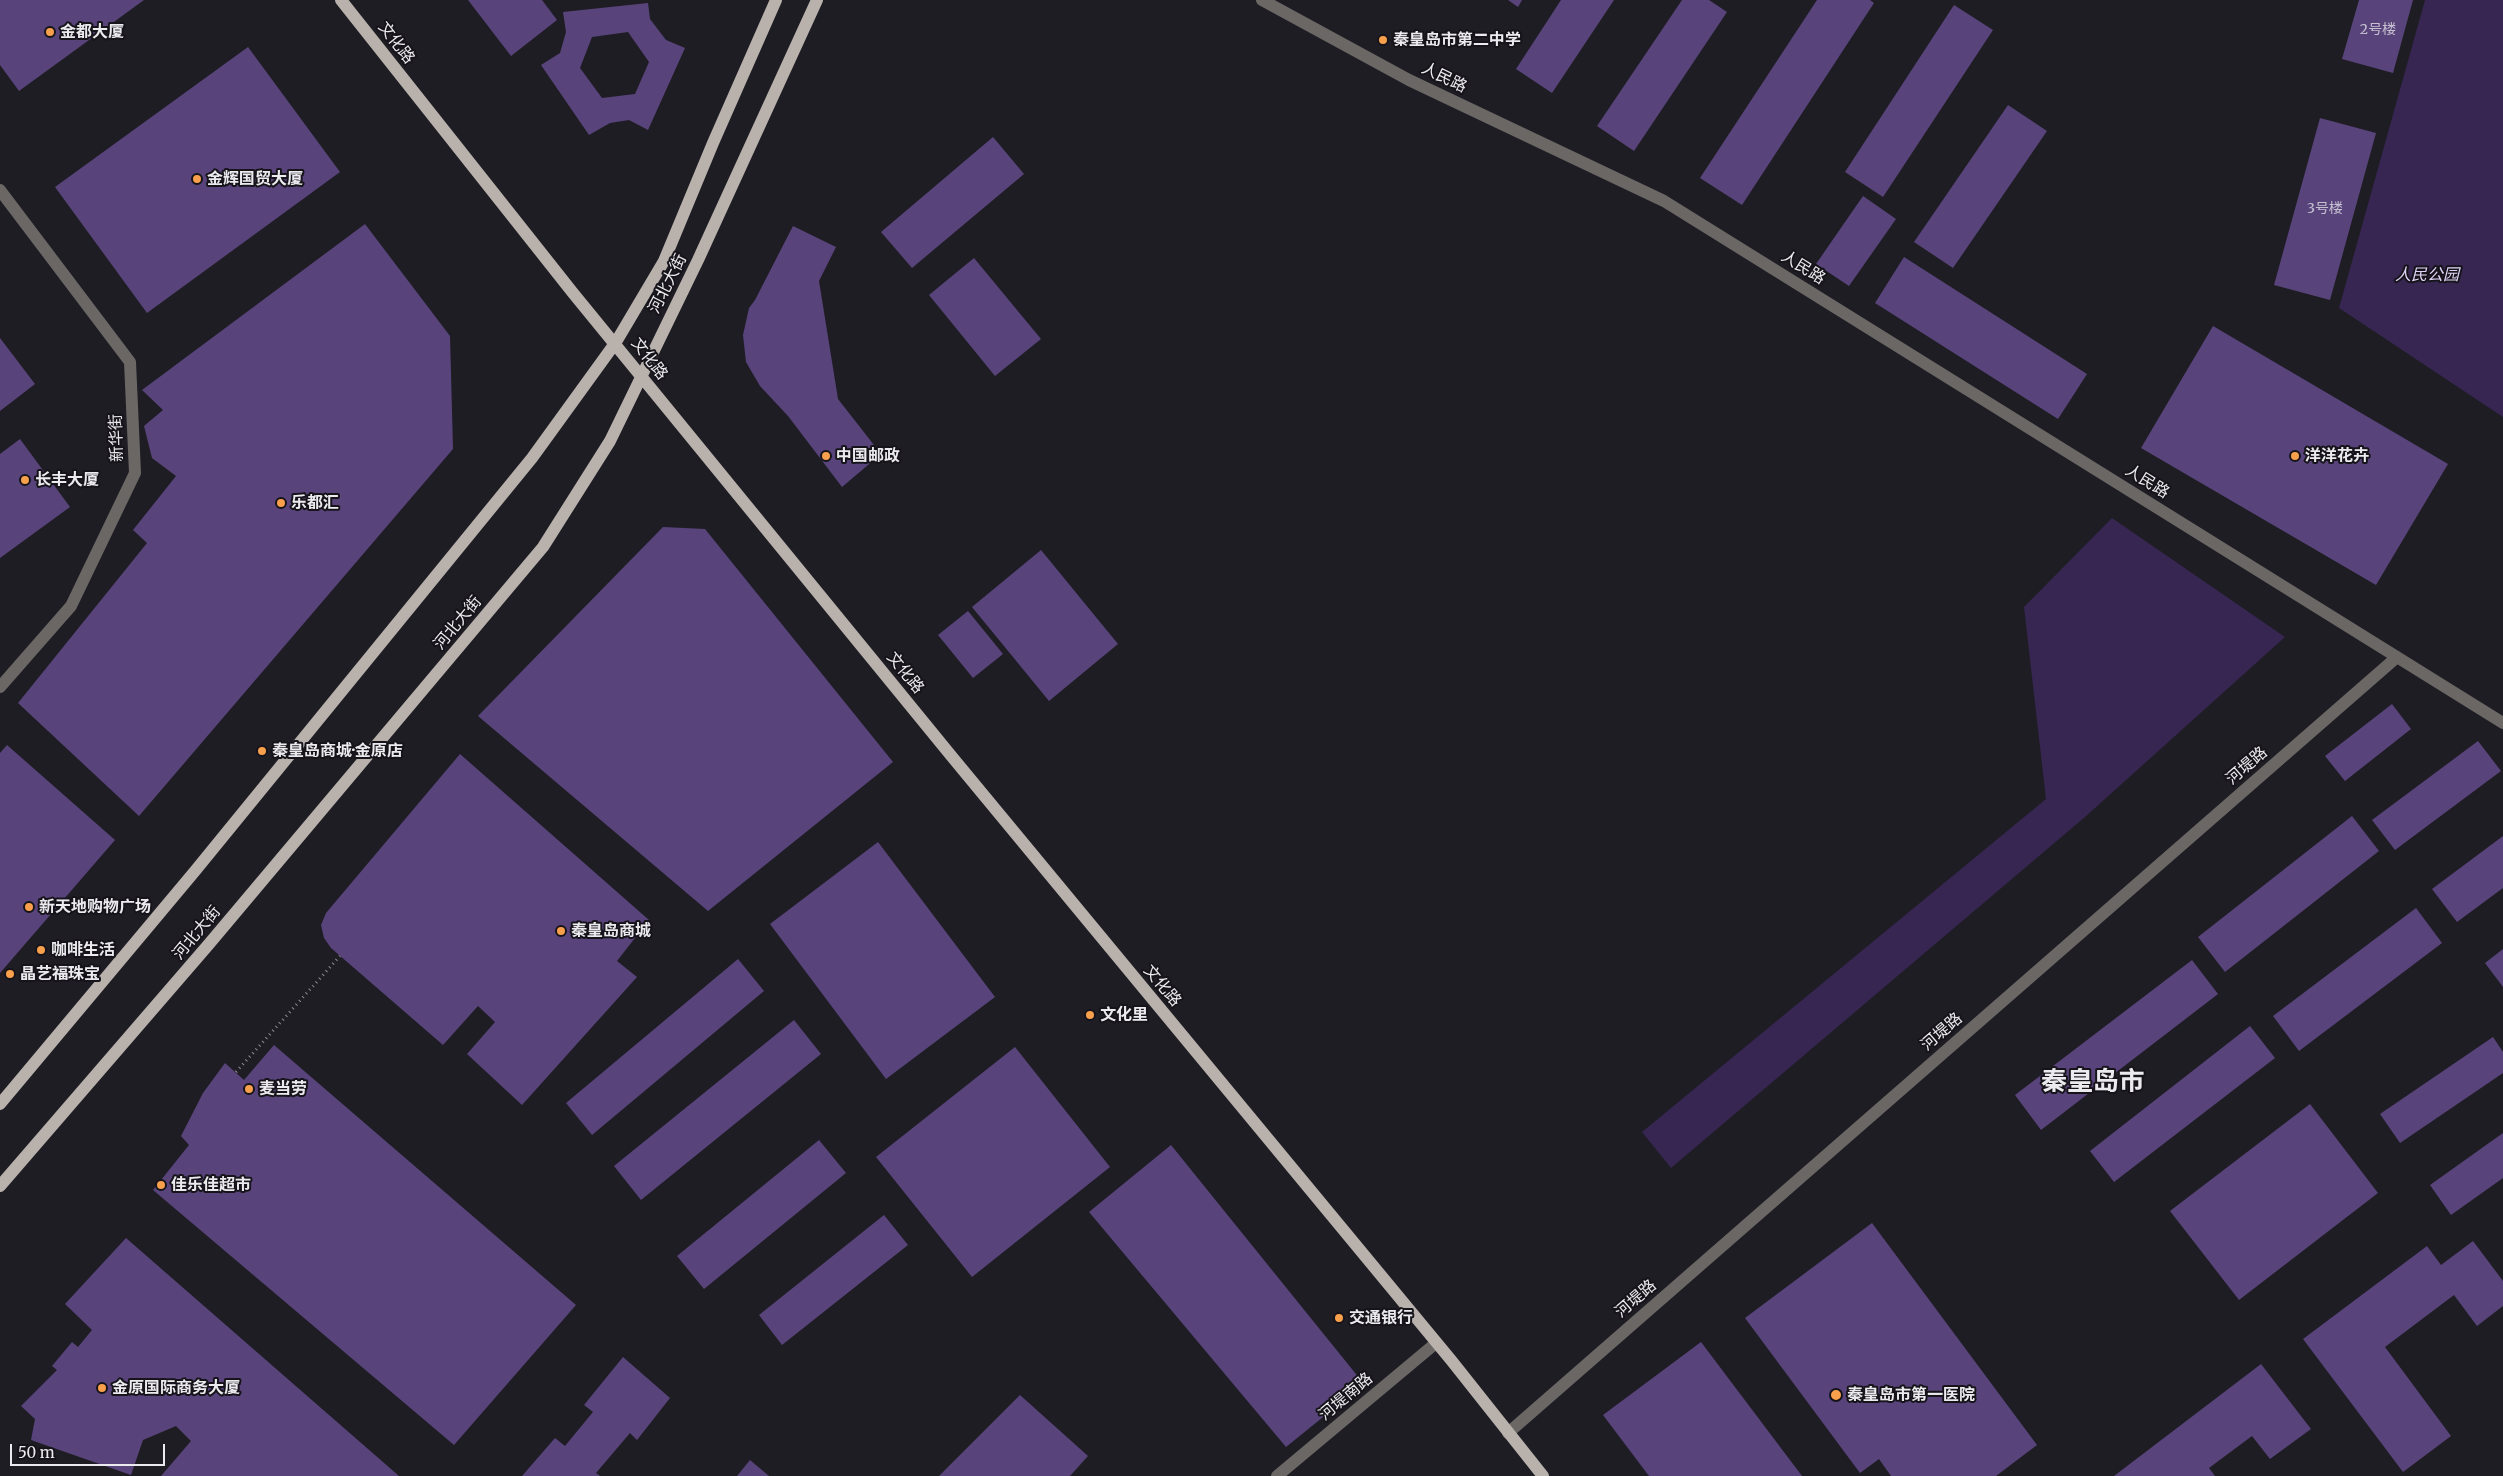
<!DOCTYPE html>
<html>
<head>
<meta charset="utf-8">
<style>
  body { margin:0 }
  #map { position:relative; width:2503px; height:1476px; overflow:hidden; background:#1f1d24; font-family:Merriweather,serif }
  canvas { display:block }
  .scale { position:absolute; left:10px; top:1444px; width:155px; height:22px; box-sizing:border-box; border:2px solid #ebeaee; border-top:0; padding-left:6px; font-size:15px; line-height:18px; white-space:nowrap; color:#ebeaee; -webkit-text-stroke:4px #16141a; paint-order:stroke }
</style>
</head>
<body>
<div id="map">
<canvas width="2503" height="1476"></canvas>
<div class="scale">50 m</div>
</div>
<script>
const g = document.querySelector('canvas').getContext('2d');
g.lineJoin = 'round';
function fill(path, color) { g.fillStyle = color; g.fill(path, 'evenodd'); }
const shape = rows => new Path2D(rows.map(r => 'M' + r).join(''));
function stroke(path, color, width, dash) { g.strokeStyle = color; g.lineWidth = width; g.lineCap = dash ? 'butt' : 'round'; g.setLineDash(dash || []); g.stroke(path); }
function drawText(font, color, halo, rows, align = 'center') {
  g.font = font + ' Merriweather,"Noto Sans SC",serif'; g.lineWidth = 4; g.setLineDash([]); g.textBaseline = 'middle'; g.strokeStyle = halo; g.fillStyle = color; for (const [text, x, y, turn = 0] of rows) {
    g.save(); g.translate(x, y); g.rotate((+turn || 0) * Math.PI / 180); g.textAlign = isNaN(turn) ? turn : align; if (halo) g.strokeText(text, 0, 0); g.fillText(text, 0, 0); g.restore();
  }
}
fill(shape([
  [2425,0,2503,0,2503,417,2339,308],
  [2112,518,2285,637,2085,817,1671,1168,1642,1132,2046,799,2024,607]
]), '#362651');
fill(shape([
  [0,0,144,0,19,91,0,65],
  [468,0,542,0,557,20,511,56],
  [1508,0,1522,0,1518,7],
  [1561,0,1614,0,1552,93,1516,69],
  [1682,0,1709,0,1727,12,1634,151,1597,126],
  [1817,0,1870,0,1874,3,1742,205,1700,178],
  [2359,0,2413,0,2393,73,2342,59],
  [648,3,650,19,666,40,685,48,648,130,629,120,610,123,589,135,541,65,560,53,566,32,563,12],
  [628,32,649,62,635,94,602,98,580,68,592,37],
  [1954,5,1993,30,1883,197,1845,172],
  [248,47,340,172,147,313,55,187],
  [2008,105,2047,131,1953,268,1914,242],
  [2320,118,2376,133,2330,300,2274,285],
  [993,137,1024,174,912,268,881,232],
  [1863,196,1896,219,1849,286,1816,264],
  [365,224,450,336,453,449,139,816,18,703,147,543,133,530,176,476,152,458,144,426,163,410,142,390],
  [793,226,836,247,819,281,838,399,881,454,842,487,788,416,760,386,746,362,743,335,749,308,755,300],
  [1904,257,2087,374,2058,419,1875,303],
  [974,258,1041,339,995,376,929,295],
  [2213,326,2448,464,2376,585,2141,448],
  [0,338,35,384,0,411],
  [20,439,70,507,0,558,0,454],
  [663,527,705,529,893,762,708,911,478,716],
  [1041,550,1118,644,1049,701,972,607],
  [968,611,1003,654,973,678,938,635],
  [2392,704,2411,729,2345,781,2325,756],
  [2478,741,2501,771,2395,850,2372,820],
  [7,745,115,840,0,973,0,753],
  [460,754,649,920,617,961,637,977,522,1105,467,1054,495,1022,478,1006,443,1045,331,948,324,938,321,925,326,913],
  [2352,816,2379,851,2225,972,2198,937],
  [2503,836,2503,888,2457,922,2432,889],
  [878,842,995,997,886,1079,770,924],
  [2416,908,2442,943,2299,1051,2273,1016],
  [2503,949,2503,987,2485,963],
  [738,959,764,991,592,1135,566,1103],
  [2192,960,2218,994,2041,1130,2015,1095],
  [794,1020,821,1054,641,1200,614,1166],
  [2250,1026,2275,1058,2114,1182,2090,1151],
  [2493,1037,2503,1052,2503,1073,2400,1143,2380,1114],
  [274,1045,576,1305,454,1445,153,1190,189,1145,181,1136,203,1093,225,1063,244,1080],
  [1015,1047,1110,1167,972,1277,876,1157],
  [2310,1104,2378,1193,2239,1300,2170,1211],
  [2503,1133,2503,1178,2451,1215,2430,1185],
  [819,1140,846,1173,704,1289,677,1256],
  [1171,1145,1364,1384,1286,1447,1089,1212],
  [884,1215,908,1245,782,1345,759,1315],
  [1872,1223,2037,1445,1996,1476,1891,1476,1879,1459,1860,1473,1745,1318],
  [126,1238,399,1476,161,1476,191,1441,176,1426,143,1440,131,1475,31,1440,35,1419,21,1406,57,1370,52,1366,72,1342,78,1347,92,1330,65,1304],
  [2473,1241,2503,1281,2503,1306,2477,1326,2454,1295,2385,1347,2451,1436,2403,1472,2303,1339,2427,1246,2441,1265],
  [1701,1342,1802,1476,1649,1476,1603,1415],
  [623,1357,670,1398,637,1440,630,1433,596,1473,600,1476,522,1476,555,1438,565,1446,593,1412,584,1405],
  [2261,1364,2311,1429,2270,1459,2252,1436,2209,1468,2215,1476,2114,1476],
  [1020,1395,1088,1456,1070,1476,939,1476],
  [750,1460,769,1476,737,1476]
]), '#58447b');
stroke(shape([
  [236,1072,340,956]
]), '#8e8c92', 3, [1, 4]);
stroke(shape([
  [1262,0,1409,80,1664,201,2503,723],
  [0,190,130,362,135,473,71,606,0,687],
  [1508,1433,2397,657],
  [1277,1476,1436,1343]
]), '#6a6765', 12);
stroke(shape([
  [341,0,573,293,953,758,1451,1360,1543,1476],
  [0,1104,195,871,532,458,616,342,664,261,713,143,776,0],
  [0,1186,209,944,543,547,610,441,698,260,817,0]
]), '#b8b1ac', 12);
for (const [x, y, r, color] of [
  [50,32,5,"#f9a04d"],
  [1383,40,5,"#f9a04d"],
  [197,179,5,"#f9a04d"],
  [826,456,5,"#f9a04d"],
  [2295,456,5,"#f9a04d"],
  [25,480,5,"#f9a04d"],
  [281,503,5,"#f9a04d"],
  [262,751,5,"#f9a04d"],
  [29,907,5,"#f9a04d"],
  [561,931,5,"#f9a04d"],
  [41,950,5,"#f9a04d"],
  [10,974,5,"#f9a04d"],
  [1090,1015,5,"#f9a04d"],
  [249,1089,5,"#f9a04d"],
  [161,1185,5,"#f9a04d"],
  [1339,1318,5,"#f9a04d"],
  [102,1388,5,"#f9a04d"],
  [1836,1395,6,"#f9a04d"]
]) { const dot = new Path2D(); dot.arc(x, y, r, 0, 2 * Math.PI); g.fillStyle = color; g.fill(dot); stroke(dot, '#16141a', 2); }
drawText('14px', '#c6c0d1', null, [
  ["2号楼",2378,30],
  ["3号楼",2325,209]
]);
drawText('bold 16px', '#ebeaee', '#16141a', [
  ["金都大厦",60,32],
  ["秦皇岛市第二中学",1393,40],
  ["金辉国贸大厦",207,179],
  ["中国邮政",836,456],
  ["洋洋花卉",2305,456],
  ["长丰大厦",35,480],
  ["乐都汇",291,503],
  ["秦皇岛商城·金原店",272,751],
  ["新天地购物广场",39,907],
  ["秦皇岛商城",571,931],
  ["咖啡生活",51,950],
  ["晶艺福珠宝",20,974],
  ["文化里",1100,1015],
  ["麦当劳",259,1089],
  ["佳乐佳超市",171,1185],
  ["交通银行",1349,1318],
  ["金原国际商务大厦",112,1388],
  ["秦皇岛市第一医院",1847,1395]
], 'left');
drawText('16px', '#ebeaee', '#16141a', [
  ["文化路",396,43,52],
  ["人民路",1444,78,26],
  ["人民路",1803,268,32],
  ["河北大街",668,284,-63],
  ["文化路",649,359,52],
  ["新华街",117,438,-92],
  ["人民路",2147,482,32],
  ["河北大街",458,623,-50],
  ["文化路",905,673,51],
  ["河堤路",2247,766,-41],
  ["河北大街",197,933,-50],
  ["文化路",1162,986,50],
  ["河堤路",1942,1032,-41],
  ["河堤路",1636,1299,-41],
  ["河堤南路",1346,1397,-40]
]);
drawText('italic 16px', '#dfd4f7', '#16141a', [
  ["人民公园",2427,275]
]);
drawText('bold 26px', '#ebeaee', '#16141a', [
  ["秦皇岛市",2093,1083]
]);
</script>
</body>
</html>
